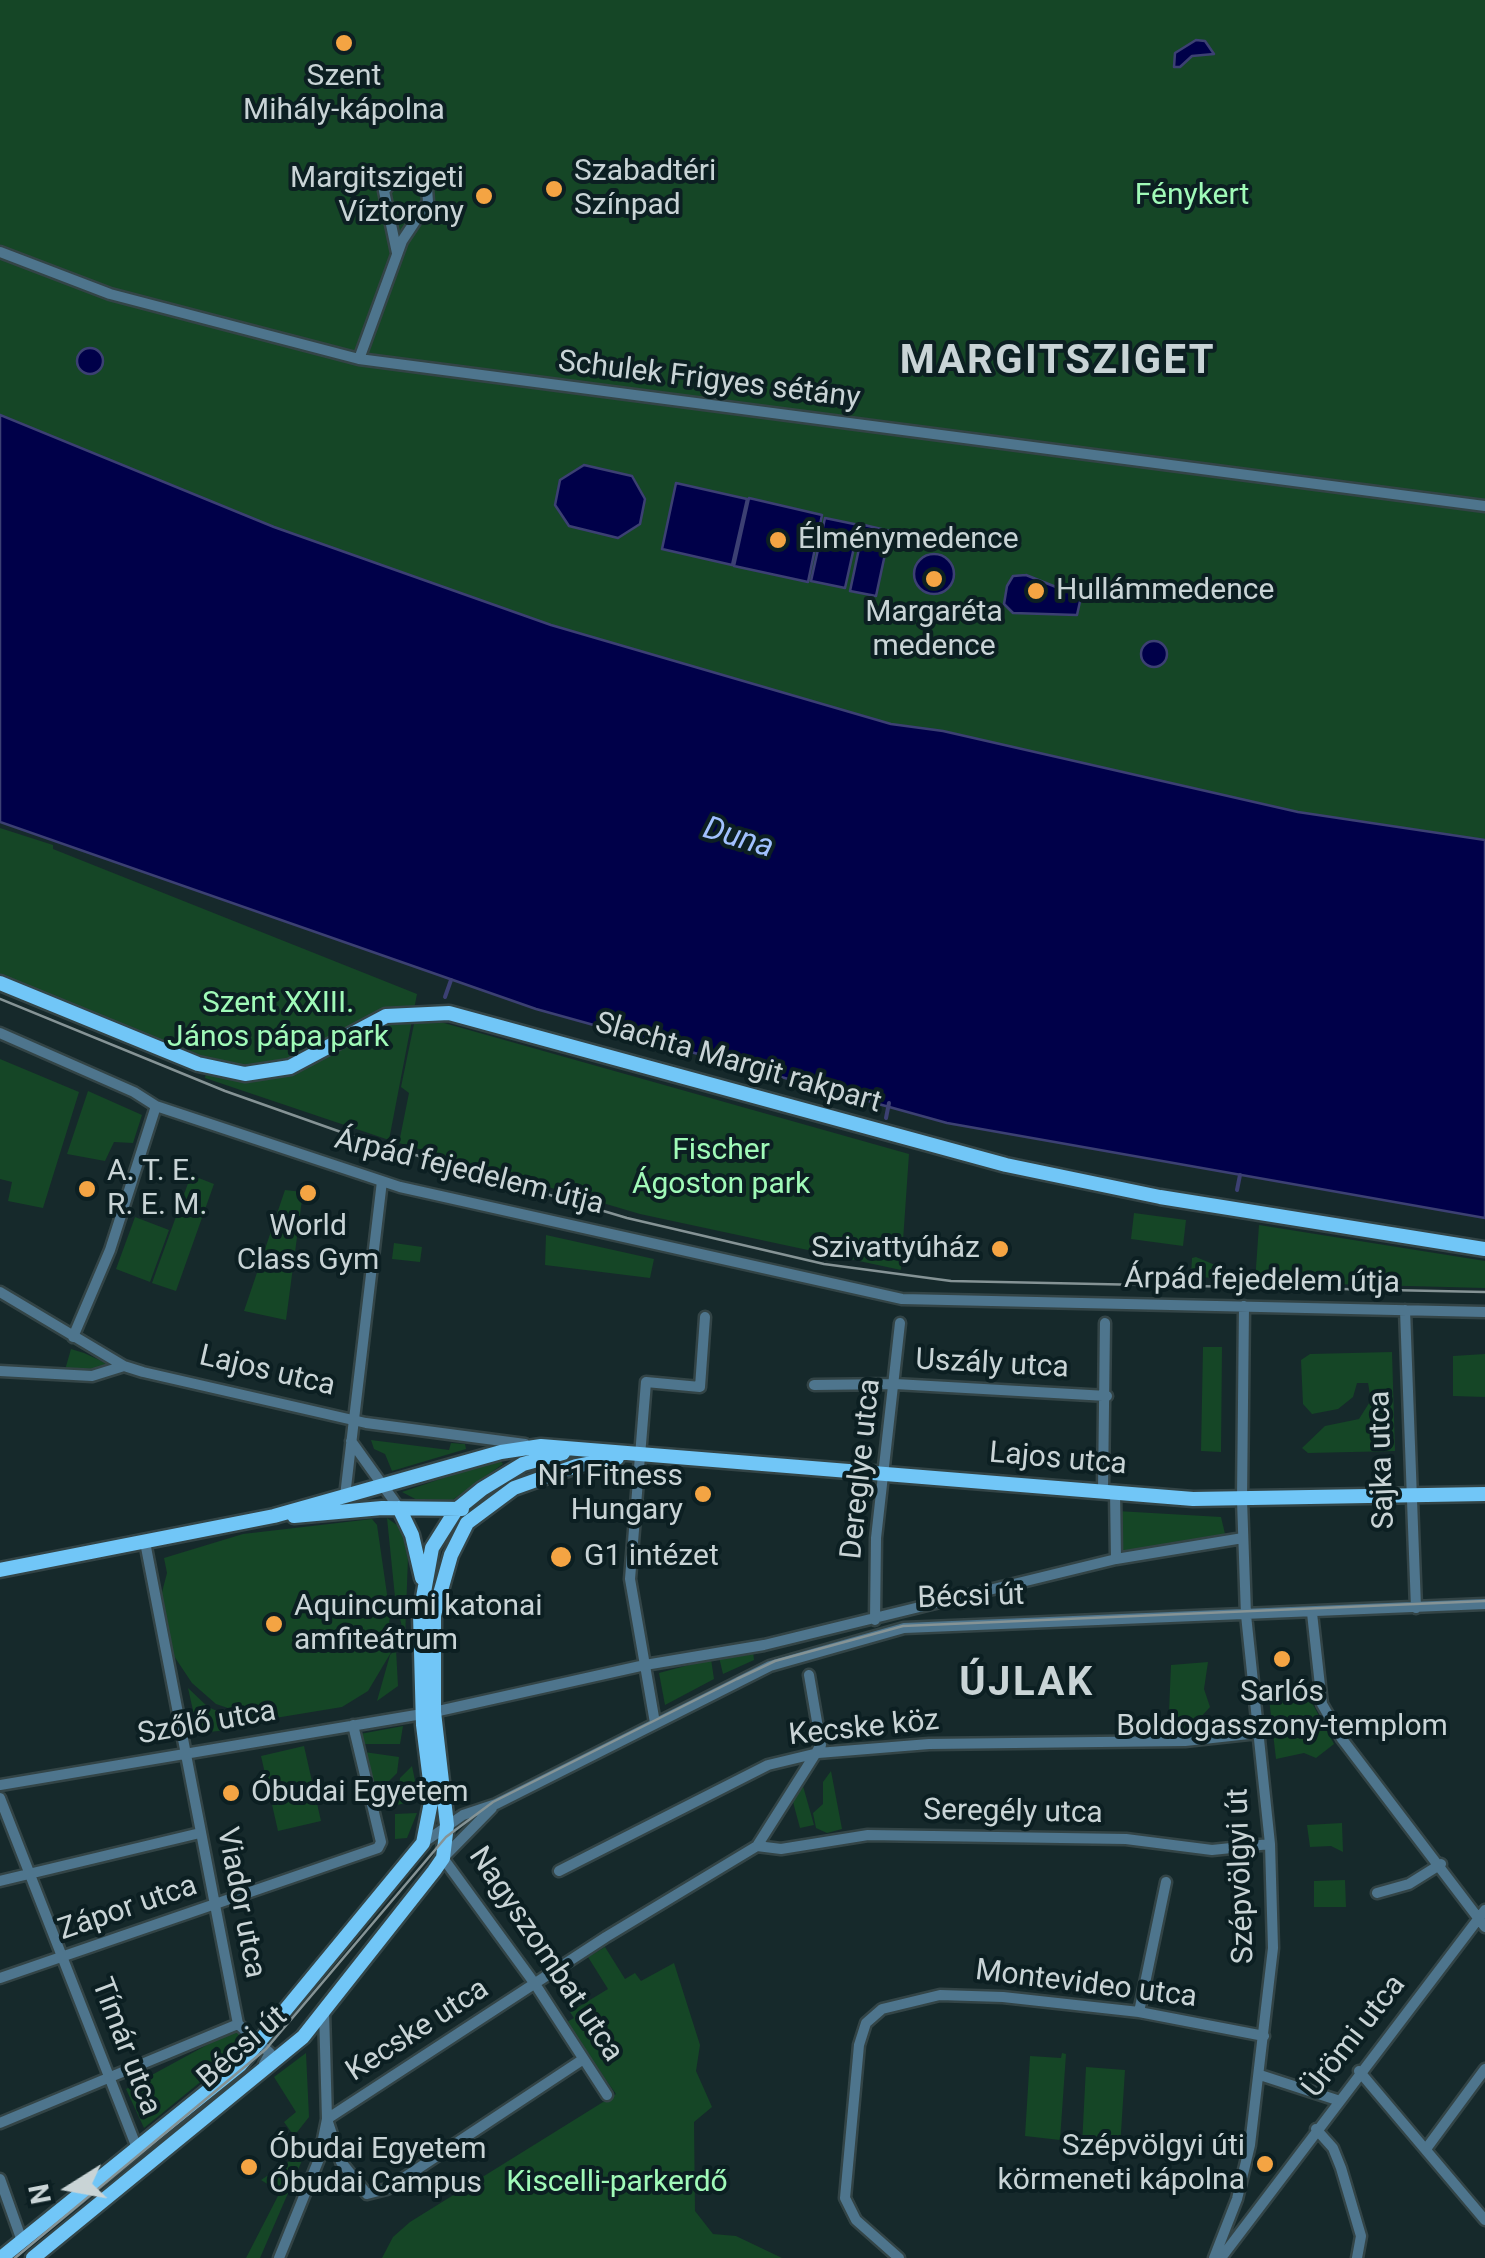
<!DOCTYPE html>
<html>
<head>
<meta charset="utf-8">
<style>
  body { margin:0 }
  #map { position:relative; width:1485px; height:2258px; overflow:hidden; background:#16292b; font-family:Roboto,sans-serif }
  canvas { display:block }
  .north { position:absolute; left:20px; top:2138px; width:100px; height:100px; -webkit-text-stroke:8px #0c1f22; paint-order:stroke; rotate:259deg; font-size:28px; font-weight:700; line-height:40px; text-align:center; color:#c9d4d6 }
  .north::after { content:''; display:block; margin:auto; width:35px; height:45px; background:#c9d4d6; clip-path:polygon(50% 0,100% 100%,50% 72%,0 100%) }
</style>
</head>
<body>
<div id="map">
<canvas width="1485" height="2258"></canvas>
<div class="north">N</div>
</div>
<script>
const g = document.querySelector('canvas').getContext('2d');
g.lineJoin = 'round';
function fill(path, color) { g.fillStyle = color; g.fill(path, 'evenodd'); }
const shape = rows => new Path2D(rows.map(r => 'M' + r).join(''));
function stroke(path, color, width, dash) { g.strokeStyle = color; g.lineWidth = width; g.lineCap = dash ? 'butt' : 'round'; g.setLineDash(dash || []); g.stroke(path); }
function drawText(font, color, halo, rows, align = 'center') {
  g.font = font + ' Roboto,sans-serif'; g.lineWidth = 8; g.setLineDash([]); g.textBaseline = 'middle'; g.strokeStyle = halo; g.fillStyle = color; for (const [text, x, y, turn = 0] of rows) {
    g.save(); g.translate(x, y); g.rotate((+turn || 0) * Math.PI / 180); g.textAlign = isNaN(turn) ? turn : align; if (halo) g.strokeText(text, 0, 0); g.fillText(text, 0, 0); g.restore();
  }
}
fill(shape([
  [0,0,1485,0,1485,840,1298,812,943,731,892,724,551,625,274,527,0,415],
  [0,828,53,845,53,849,417,994,389,1140,205,1078,208,1058,0,977],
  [437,1021,909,1154,901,1270,640,1214,399,1143,409,1093,401,1087,414,1024],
  [0,1059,79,1092,43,1208,8,1201,12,1182,0,1179],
  [88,1091,142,1115,133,1143,114,1142,105,1161,67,1154],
  [191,1175,214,1184,176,1291,152,1283],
  [285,1190,303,1192,286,1320,244,1311],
  [1134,1213,1186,1220,1183,1246,1131,1239],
  [135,1217,169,1230,150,1282,116,1269],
  [1259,1225,1485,1261,1485,1288,1255,1282],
  [546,1235,654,1259,650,1278,545,1265],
  [394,1243,422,1247,420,1262,392,1259],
  [1196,1257,1227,1270,1225,1278,1191,1277,1192,1258],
  [1203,1347,1222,1347,1221,1452,1201,1451],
  [71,1349,84,1353,110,1365,91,1372,65,1370],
  [1392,1352,1395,1451,1308,1453,1302,1448,1325,1426,1359,1419,1371,1400,1368,1383,1357,1383,1353,1397,1338,1409,1312,1414,1303,1404,1301,1360,1310,1354],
  [1485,1354,1485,1397,1453,1396,1453,1356],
  [371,1440,449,1450,451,1443,465,1444,466,1449,392,1471,385,1454,374,1449],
  [499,1459,503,1464,451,1501,421,1502,402,1492],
  [1117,1511,1221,1517,1226,1538,1123,1556,1119,1551],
  [387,1518,401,1528,408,1557,405,1640,395,1597],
  [372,1519,377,1525,390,1615,387,1646,392,1625,396,1644,368,1691,342,1707,263,1720,216,1704,192,1683,170,1650,160,1600,167,1573,164,1558,243,1534],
  [396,1649,398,1686,377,1701,390,1655],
  [753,1651,754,1660,723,1674,719,1657],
  [711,1659,714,1679,665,1705,659,1673],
  [1208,1662,1204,1689,1210,1707,1199,1719,1212,1731,1221,1722,1240,1732,1180,1739,1168,1735,1171,1665],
  [188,1688,208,1707,238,1720,239,1729,198,1733],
  [1298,1689,1309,1697,1334,1744,1316,1758,1304,1753,1276,1759,1268,1690,1276,1693],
  [403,1726,400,1744,362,1744,360,1734],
  [304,1746,321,1821,278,1831,261,1756],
  [364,1752,399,1757,397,1773,375,1795],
  [412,1766,419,1800,397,1805,400,1778],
  [831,1771,842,1829,827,1833,816,1828,813,1813,823,1804,823,1782],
  [803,1786,814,1825,800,1828,793,1802],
  [417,1813,407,1838,395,1839,395,1814],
  [1342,1823,1343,1852,1331,1846,1310,1847,1307,1825],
  [1345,1880,1346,1907,1314,1907,1314,1881],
  [605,1947,625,1979,635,1973,641,1981,674,1963,700,2045,696,2071,712,2107,694,2122,695,2211,713,2234,736,2236,782,2258,382,2258,393,2237,410,2222,616,2094,565,2023,574,2018,570,2012,608,1989,588,1957],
  [238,2028,242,2048,144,2128,126,2089],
  [306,2053,309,2117,294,2136,284,2122,296,2112,274,2077],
  [1062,2053,1066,2054,1060,2140,1025,2136,1030,2056,1061,2058],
  [1086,2067,1125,2070,1120,2148,1082,2145],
  [307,2138,304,2156,260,2258,246,2258,280,2192,261,2180,300,2154,296,2147]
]), '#154626');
const water = shape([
  [1196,40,1205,41,1214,54,1192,56,1180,67,1174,67,1175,53,1196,40],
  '77 361a13 13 0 1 1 26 0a13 13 0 1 1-26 0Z',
  [0,415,274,527,551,625,891,724,943,731,1298,812,1485,840,1485,1218,947,1123,536,1009,0,822,0,415],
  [584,465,632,476,645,499,640,524,618,538,569,526,555,505,560,480,584,465],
  [676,483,747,499,732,565,662,549,676,483],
  [749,498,822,515,808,582,734,566,749,498],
  [825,518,859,525,845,588,811,581,825,518],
  [864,525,890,531,876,596,850,591,864,525],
  '914 574a20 20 0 1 1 40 0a20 20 0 1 1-40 0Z',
  [1026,575,1081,597,1077,615,1013,613,1004,604,1007,586,1013,576,1026,575],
  '1141 654a13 13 0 1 1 26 0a13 13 0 1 1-26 0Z'
]);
fill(water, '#000049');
stroke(water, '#3c4073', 2.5);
stroke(shape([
  [445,997,451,980],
  [886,1118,889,1103],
  [1237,1190,1240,1175]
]), '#3c4073', 4);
const minor = shape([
  [0,252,110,294,359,359,1485,506],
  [359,359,402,241,428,202,427,188,413,176,396,177,384,191,397,253],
  [0,1033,134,1092,156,1106,400,1187,902,1299,1485,1312],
  [0,1292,124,1366,143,1372,366,1423,525,1444],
  [1405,1310,1416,1608],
  [73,1337,110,1250,156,1106],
  [0,1371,92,1376,124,1366],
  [814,1385,895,1384,1107,1396],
  [351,1441,399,1508],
  [1103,1490,1105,1323],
  [1115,1491,1116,1559],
  [345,1496,382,1181],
  [145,1542,238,2024,270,2053,264,2064],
  [1312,1613,1322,1704,1342,1739,1485,1927],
  [875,1620,876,1538,900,1323],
  [655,1723,630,1579,646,1382,700,1387,705,1317],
  [0,1785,434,1712,645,1665,764,1645,1116,1559,1243,1538],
  [0,1798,137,2148],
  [492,1808,443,1858,535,1984,607,2095],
  [423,1843,463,1815,496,1804,770,1666,904,1628,1485,1604],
  [757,1846,781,1849,868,1835,1126,1839,1212,1850,1270,1844],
  [559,1871,768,1765,818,1753,929,1744,1185,1741,1258,1733],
  [0,1881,200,1833],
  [1377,1893,1409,1884,1441,1864],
  [0,1978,378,1848,381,1842,353,1725],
  [1139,2012,1166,1882],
  [1359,2071,1485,2220],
  [1260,2075,1337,2100],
  [327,2119,606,1937,757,1846,821,1745,809,1675],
  [327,2119,341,2162,367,2194,387,2189,582,2060],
  [0,2123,238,2024],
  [1316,2129,1333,2148,1341,2168,1361,2236,1357,2258],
  [1426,2149,1485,2069],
  [0,2179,22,2241],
  [279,2258,319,2159,327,2119,324,2011],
  [899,2258,856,2220,845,2198,859,2045,866,2023,882,2009,940,1995,1003,1997,1139,2012,1264,2036],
  [1214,2258,1237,2199,1250,2145,1273,1948,1270,1844,1246,1615,1242,1500,1244,1306],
  [1221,2258,1485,1910]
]);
const major = shape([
  [0,983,198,1064,245,1074,290,1067,386,1016,449,1013,1006,1165,1160,1197,1485,1249],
  [399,1508,412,1535,422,1578],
  [294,1516,382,1508,462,1509],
  [0,1570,274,1516,501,1452,541,1446,1193,1499,1485,1494],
  [1,2258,240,2065,423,1843,432,1797,423,1725,420,1614,432,1548,456,1510,482,1489,523,1464,563,1453],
  [33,2258,303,2037,434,1871,443,1858,447,1825,434,1712,434,1615,451,1555,467,1523,514,1488,576,1466,617,1458]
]);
stroke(minor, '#334446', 15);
stroke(major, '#334446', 19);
stroke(minor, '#4e758d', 10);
stroke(major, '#71c6f7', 14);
stroke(shape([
  [0,999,225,1091,355,1137,627,1218,824,1264,951,1281,1485,1292],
  [15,2258,266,2049,446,1837,493,1802,737,1679,775,1661,903,1626,1485,1601]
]), '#859395', 2.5);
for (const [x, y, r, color] of [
  [344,43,10,"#f4a443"],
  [554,189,10,"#f4a443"],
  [484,196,10,"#f4a443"],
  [778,540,10,"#f4a443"],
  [934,579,10,"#f4a443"],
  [1036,591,10,"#f4a443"],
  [87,1189,10,"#f4a443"],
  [308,1193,10,"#f4a443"],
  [1000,1249,10,"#f4a443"],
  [703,1494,10,"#f4a443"],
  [561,1557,12,"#f4a443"],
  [274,1624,10,"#f4a443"],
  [1282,1659,10,"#f4a443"],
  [231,1793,10,"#f4a443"],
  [1265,2164,10,"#f4a443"],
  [249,2167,10,"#f4a443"]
]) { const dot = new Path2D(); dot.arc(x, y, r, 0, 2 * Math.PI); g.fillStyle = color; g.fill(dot); stroke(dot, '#0c1f22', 4); }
drawText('30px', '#c9d4d6', '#0c1f22', [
  ["Szent",344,77,"center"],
  ["Mihály-kápolna",344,111,"center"],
  ["Szabadtéri",574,172],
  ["Színpad",574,206],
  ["Margitszigeti",464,179,"right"],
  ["Víztorony",464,213,"right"],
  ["Élménymedence",798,540],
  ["Hullámmedence",1056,591],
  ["Margaréta",934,613,"center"],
  ["medence",934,647,"center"],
  ["A. T. E.",107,1172],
  ["R. E. M.",107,1206],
  ["World",308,1227,"center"],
  ["Class Gym",308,1261,"center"],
  ["Szivattyúház",980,1249,"right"],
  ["Nr1Fitness",683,1477,"right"],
  ["Hungary",683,1511,"right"],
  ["G1 intézet",584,1557],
  ["Aquincumi katonai",294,1607],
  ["amfiteátrum",294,1641],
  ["Sarlós",1282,1693,"center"],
  ["Boldogasszony-templom",1282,1727,"center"],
  ["Óbudai Egyetem",251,1793],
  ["Szépvölgyi úti",1245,2147,"right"],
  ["körmeneti kápolna",1245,2181,"right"],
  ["Óbudai Egyetem",269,2150],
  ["Óbudai Campus",269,2184]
], 'left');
drawText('30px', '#a0fab8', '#0c1f22', [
  ["Fénykert",1192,196],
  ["Szent XXIII.",278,1004],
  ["János pápa park",278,1038],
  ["Fischer",721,1151],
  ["Ágoston park",721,1185],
  ["Kiscelli-parkerdő",617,2183]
]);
drawText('30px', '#c9d4d6', '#0c1f22', [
  ["Schulek Frigyes sétány",709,381,7],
  ["Slachta Margit rakpart",738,1064,16],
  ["Árpád fejedelem útja",469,1173,14],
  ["Árpád fejedelem útja",1262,1282,1],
  ["Uszály utca",992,1365,3],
  ["Lajos utca",267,1372,13],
  ["Lajos utca",1058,1460,5],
  ["Sajka utca",1383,1460,-92],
  ["Dereglye utca",862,1469,-84],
  ["Bécsi út",971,1598,-2],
  ["Szőlő utca",207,1724,-10],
  ["Kecske köz",864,1729,-6],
  ["Seregély utca",1013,1813,1],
  ["Szépvölgyi út",1242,1876,-92],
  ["Viador utca",240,1903,79],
  ["Zápor utca",128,1909,-19],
  ["Nagyszombat utca",545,1955,56],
  ["Montevideo utca",1086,1985,7],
  ["Kecske utca",418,2031,-33],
  ["Ürömi utca",1355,2037,-52],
  ["Tímár utca",125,2047,69],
  ["Bécsi út",243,2048,-41]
]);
drawText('italic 32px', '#a1c1ff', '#0c1f22', [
  ["Duna",738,839,17]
]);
g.letterSpacing = '2.5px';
drawText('bold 40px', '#c9d4d6', '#0c1f22', [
  ["MARGITSZIGET",1058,363],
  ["ÚJLAK",1027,1685]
]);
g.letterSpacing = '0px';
</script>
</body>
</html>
